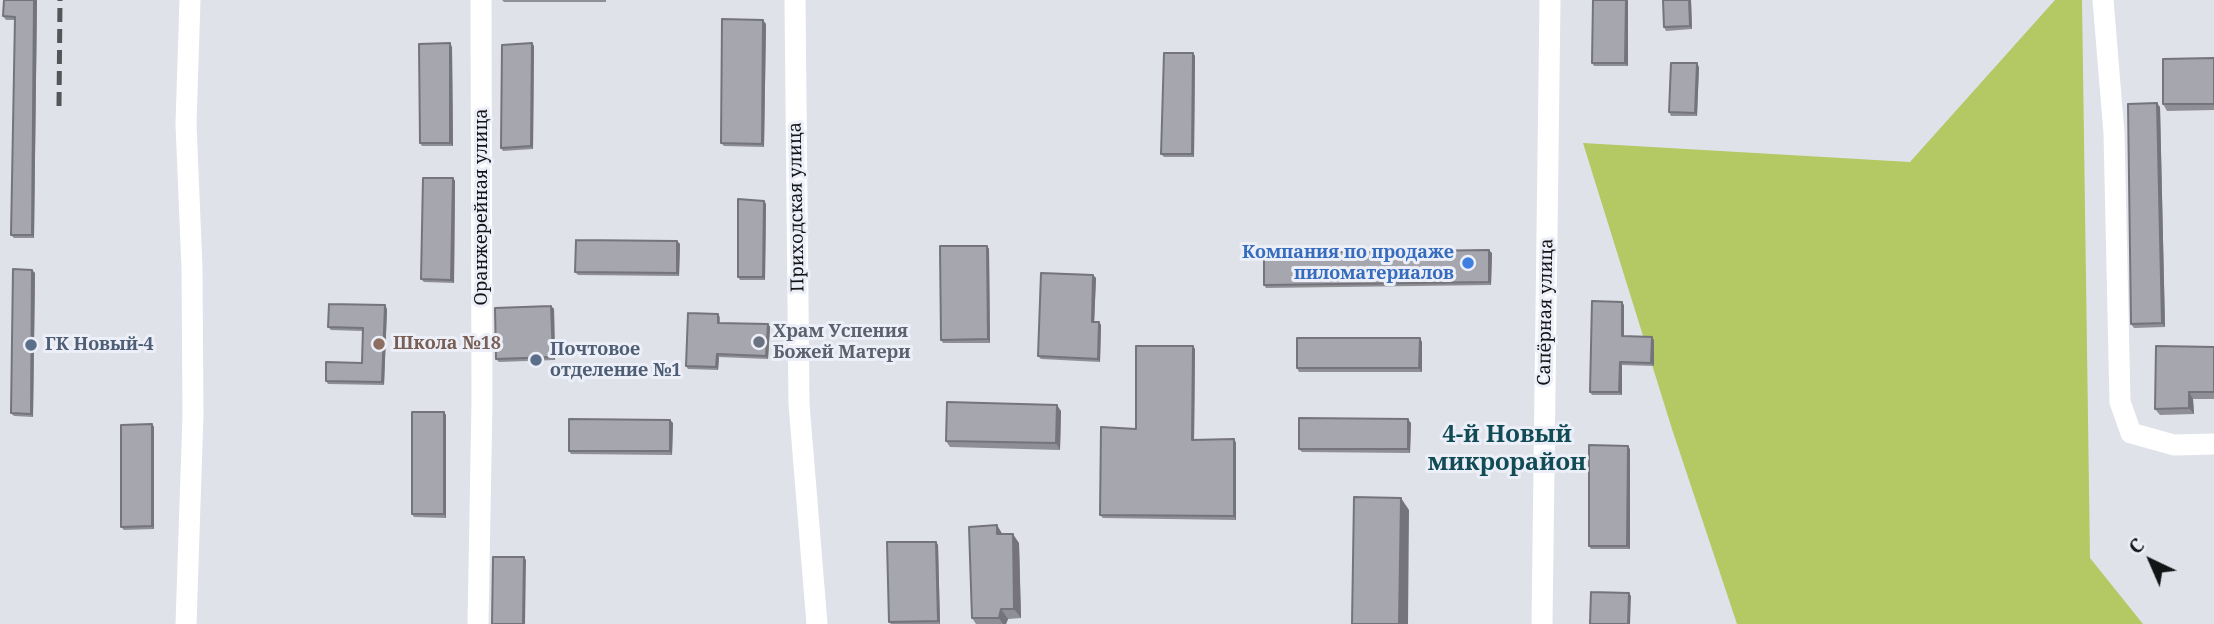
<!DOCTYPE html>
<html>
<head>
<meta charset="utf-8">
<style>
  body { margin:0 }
  #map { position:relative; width:2214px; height:624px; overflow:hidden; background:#e0e2ea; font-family:"Noto Serif",serif }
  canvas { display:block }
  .north { position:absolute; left:2116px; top:526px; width:70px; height:70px; -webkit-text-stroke:5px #edeff8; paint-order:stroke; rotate:316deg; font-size:19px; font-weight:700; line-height:28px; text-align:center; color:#131416 }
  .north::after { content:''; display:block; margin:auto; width:24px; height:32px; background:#131416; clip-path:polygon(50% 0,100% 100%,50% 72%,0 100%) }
</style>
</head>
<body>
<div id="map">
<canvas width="2214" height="624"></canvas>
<div class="north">С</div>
</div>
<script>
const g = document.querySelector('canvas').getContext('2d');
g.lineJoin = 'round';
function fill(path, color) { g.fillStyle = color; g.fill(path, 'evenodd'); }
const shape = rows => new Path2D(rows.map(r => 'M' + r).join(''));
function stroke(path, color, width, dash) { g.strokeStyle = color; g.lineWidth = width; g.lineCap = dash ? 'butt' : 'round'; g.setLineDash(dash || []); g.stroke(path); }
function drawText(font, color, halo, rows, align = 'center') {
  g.font = font + ' "Noto Serif",serif'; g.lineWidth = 6; g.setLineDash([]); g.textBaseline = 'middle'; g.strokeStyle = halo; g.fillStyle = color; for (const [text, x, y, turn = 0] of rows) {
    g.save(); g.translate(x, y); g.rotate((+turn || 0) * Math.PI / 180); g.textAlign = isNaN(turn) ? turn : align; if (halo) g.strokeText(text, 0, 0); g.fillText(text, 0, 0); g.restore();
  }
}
fill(shape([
  [2055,0,2082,0,2090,558,2143,624,1737,624,1672,429,1583,143,1910,162]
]), '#b4c863');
stroke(shape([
  [795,0,799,404,817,624],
  [2103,0,2114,133,2120,402,2131,433,2174,445,2214,444],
  [186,624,193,415,192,268,186,124,190,0],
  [478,624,482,402,481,0],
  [1542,624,1550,0]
]), '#fff', 21);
stroke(shape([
  [59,106,60,0]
]), '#535559', 5, [14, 7]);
fill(shape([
  [4,0,37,0,34,238,14,238,11,235,15,20,6,20,3,16],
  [502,0,606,0,606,2,504,2],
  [1593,0,1628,0,1628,66,1594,66,1592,63],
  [1663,0,1691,0,1692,29,1666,31,1664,27],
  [766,24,764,147,724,146,721,143],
  [532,43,534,46,533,149,503,151,501,148],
  [452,47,453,146,422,146,420,143],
  [1193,53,1195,56,1194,157,1164,157,1161,154],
  [2214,58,2214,110,2167,111,2163,104],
  [1699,67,1697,116,1671,116,1669,112],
  [2160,107,2165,327,2134,328,2131,324],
  [453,178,455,181,454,283,424,282,421,279],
  [764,201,766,204,765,280,740,280,738,277],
  [677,241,680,244,679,276,578,275,575,272],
  [987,246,989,249,990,343,943,343,941,340],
  [1492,253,1491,285,1266,288,1264,285],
  [32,270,35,273,33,417,14,416,11,413],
  [1093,275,1096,278,1094,322,1099,322,1101,325,1100,362,1041,359,1038,356],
  [1624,305,1624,336,1654,340,1654,366,1622,365,1622,395,1592,395,1590,392],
  [551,306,554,309,555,360,499,362,496,359],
  [387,309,384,385,328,384,326,381,362,363,362,331,331,330,328,327],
  [718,314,720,317,720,323,768,324,770,327,768,359,719,357,718,370,688,369,686,366],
  [1422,342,1422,372,1299,372,1297,368],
  [1193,346,1195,349,1194,440,1234,439,1236,443,1236,520,1103,518,1100,515,1136,429],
  [2214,347,2214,399,2193,399,2194,414,2160,415,2155,409],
  [1061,411,1060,450,950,447,946,441],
  [444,412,446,415,446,518,414,517,412,514],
  [670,420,673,423,672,455,571,454,569,451],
  [1411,423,1410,453,1302,452,1299,449],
  [152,424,154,427,154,529,124,530,121,527],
  [1630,449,1630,549,1591,549,1589,546],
  [1003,534,1019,543,1021,618,1008,619,1006,624,976,624,972,618],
  [936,542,938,545,940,624,891,624,889,622]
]), '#8f8f96');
fill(shape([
  [34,0,37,0,34,238,32,235],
  [1626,0,1628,0,1628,66,1625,63],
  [1689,0,1691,0,1692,29,1690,26],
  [763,20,766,24,764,147,762,144],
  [450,43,452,47,453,146,450,143],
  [532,43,534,46,533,149,531,146],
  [1193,53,1195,56,1194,157,1192,154],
  [1697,63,1699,67,1697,116,1695,113],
  [2157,103,2160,107,2165,327,2162,323],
  [453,178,455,181,454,283,451,280],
  [764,201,766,204,765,280,763,277],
  [677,241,680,244,679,276,677,273],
  [987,246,989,249,990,343,988,339],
  [1489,250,1492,253,1491,285,1489,282],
  [32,270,35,273,33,417,31,414],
  [1093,275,1096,278,1094,326,1092,322],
  [1622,302,1624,305,1624,339,1622,336],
  [385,305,387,309,384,385,382,382],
  [551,306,554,309,555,360,553,357],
  [1099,322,1101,325,1100,362,1098,359],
  [768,324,770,327,768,359,766,356],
  [1652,337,1654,340,1654,366,1651,363],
  [1420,338,1422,342,1422,372,1419,368],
  [1193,346,1195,349,1194,443,1192,440],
  [717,354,719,357,718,370,716,367],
  [1620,362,1622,365,1622,395,1619,392],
  [2189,392,2193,399,2194,414,2189,408],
  [1057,405,1061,411,1060,450,1056,443],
  [444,412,446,415,446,518,444,514],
  [1408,419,1411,423,1410,453,1408,449],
  [670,420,673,423,672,455,670,451],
  [152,424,154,427,154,529,152,526],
  [1234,439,1236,443,1236,520,1234,516],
  [1628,446,1630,449,1630,549,1627,546],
  [1401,498,1409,510,1408,624,1399,624],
  [997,525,1003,535,997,534],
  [1013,534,1019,543,1021,618,1014,609],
  [936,542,938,545,940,624,938,621],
  [524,557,526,560,525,624,523,624],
  [1629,593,1631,596,1630,624,1628,624],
  [1001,609,1008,619,1006,624,1003,624,999,618]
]), '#74747a');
const building = shape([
  [4,0,34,0,32,235,11,235,15,17,3,16,4,0],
  [1593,0,1626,0,1625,63,1592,63,1593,0],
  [1663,0,1689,0,1690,26,1664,27,1663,0],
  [722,19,763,20,762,144,721,143,722,19],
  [450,43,450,143,420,143,419,44,450,43],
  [532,43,531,146,501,148,502,45,532,43],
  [1164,53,1193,53,1192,154,1161,154,1164,53],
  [2214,58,2214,104,2163,104,2163,59,2214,58],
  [1671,63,1697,63,1695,113,1669,112,1671,63],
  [2157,103,2162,323,2131,324,2128,104,2157,103],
  [423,178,453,178,451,280,421,279,423,178],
  [738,199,764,201,763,277,738,277,738,199],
  [576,240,677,241,677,273,575,272,576,240],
  [940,246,987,246,988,339,941,340,940,246],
  [1489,250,1489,282,1264,285,1264,253,1489,250],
  [13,269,32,270,31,414,11,413,13,269],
  [1041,273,1093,275,1092,322,1099,322,1098,359,1038,356,1041,273],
  [1592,301,1622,302,1622,336,1652,337,1651,363,1620,362,1619,392,1590,392,1592,301],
  [329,304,385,305,382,382,326,381,326,362,362,363,363,328,328,327,329,304],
  [551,306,553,357,496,359,495,308,551,306],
  [688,313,718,314,718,323,768,324,766,356,717,354,716,367,686,366,688,313],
  [1297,338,1420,338,1419,368,1297,368,1297,338],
  [1136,346,1193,346,1192,440,1234,439,1234,516,1100,515,1101,427,1136,429,1136,346],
  [2156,346,2214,347,2214,392,2189,392,2189,408,2155,409,2156,346],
  [947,402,1057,405,1056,443,946,441,947,402],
  [412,412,444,412,444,514,412,514,412,412],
  [1299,418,1408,419,1408,449,1299,449,1299,418],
  [569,419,670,420,670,451,569,451,569,419],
  [152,424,152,526,121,527,121,425,152,424],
  [1589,445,1628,446,1627,546,1589,546,1589,445],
  [1354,497,1401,498,1399,624,1352,624,1354,497],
  [997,525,997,534,1013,534,1014,609,1001,609,999,618,972,618,969,527,997,525],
  [887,542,936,542,938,621,889,622,887,542],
  [493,557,524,557,523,624,492,624,493,557],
  [1591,592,1629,593,1628,624,1590,624,1591,592]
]);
fill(building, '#a6a6af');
stroke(building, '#74747a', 2);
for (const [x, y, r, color] of [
  [1468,263,7,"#3f7fe0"],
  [759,342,7,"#6b7280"],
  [379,344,7,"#8d6e63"],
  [31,345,7,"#5c6f8a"],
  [536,360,7,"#5c6f8a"]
]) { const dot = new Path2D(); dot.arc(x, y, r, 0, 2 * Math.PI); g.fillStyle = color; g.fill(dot); stroke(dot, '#edeff8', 2.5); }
drawText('18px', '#131416', '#edeff8', [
  ["Оранжерейная улица",482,207,-90],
  ["Приходская улица",797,207,-91],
  ["Сапёрная улица",1546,312,-89]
]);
drawText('bold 18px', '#366cbe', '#edeff8', [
  ["Компания по продаже",1454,253],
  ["пиломатериалов",1454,274]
], 'right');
drawText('bold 18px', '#5b616d', '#edeff8', [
  ["Храм Успения",773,332],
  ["Божей Матери",773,353]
], 'left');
drawText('bold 18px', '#785e54', '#edeff8', [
  ["Школа №18",393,344]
], 'left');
drawText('bold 18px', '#4e5e75', '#edeff8', [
  ["ГК Новый-4",45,345],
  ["Почтовое",550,350],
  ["отделение №1",550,371]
], 'left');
drawText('bold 24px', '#114c56', '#edeff8', [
  ["4-й Новый",1507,435],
  ["микрорайон",1507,463]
]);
</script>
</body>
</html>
